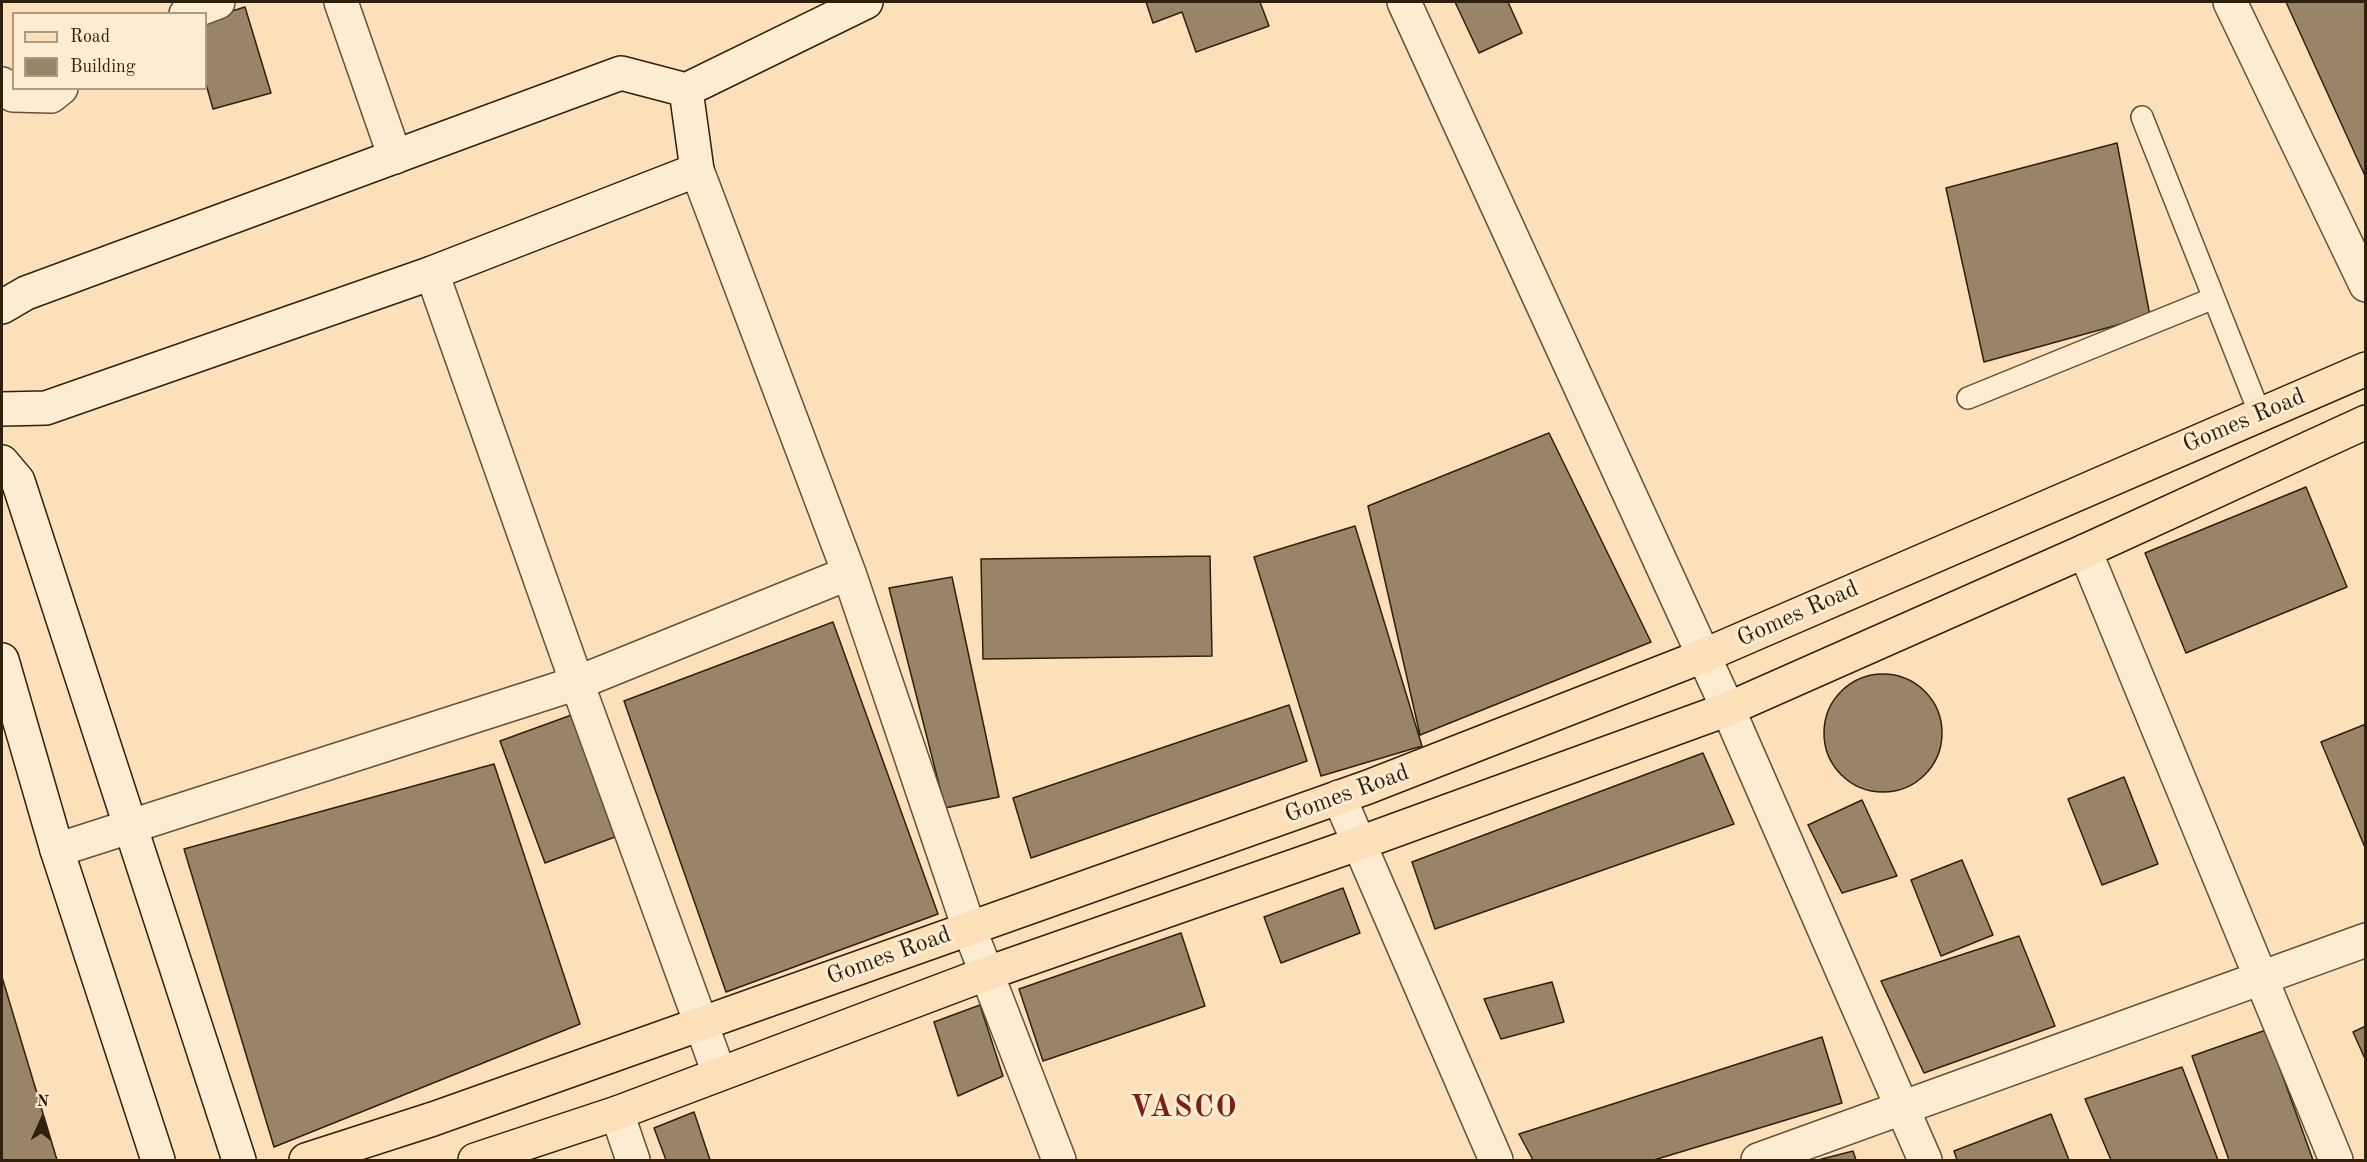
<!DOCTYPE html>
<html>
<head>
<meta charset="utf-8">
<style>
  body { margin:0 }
  #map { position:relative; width:2367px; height:1162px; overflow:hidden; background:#fce0b9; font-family:"Old Standard TT",serif }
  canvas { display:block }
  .frame { position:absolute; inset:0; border:3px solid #2f200e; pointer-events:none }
  .legend { position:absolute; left:12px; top:12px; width:195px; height:78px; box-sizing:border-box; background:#fdebd2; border:2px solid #ab9a84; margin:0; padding:8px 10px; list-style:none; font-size:18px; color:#2f200e }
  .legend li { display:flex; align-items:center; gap:12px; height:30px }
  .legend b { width:30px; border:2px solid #ab9a84 }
  .north { position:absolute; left:12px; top:1090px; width:60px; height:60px; -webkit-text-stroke:4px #fdebd2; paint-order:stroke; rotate:3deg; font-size:16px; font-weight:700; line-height:24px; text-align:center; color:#2f200e }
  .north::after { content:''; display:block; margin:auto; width:21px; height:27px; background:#2f200e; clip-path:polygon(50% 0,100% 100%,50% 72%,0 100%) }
</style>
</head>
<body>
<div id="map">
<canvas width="2367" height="1162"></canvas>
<div class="frame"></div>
<ul class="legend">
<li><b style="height:8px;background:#fce0b9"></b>Road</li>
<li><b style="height:16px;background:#9a8467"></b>Building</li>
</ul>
<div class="north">N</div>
</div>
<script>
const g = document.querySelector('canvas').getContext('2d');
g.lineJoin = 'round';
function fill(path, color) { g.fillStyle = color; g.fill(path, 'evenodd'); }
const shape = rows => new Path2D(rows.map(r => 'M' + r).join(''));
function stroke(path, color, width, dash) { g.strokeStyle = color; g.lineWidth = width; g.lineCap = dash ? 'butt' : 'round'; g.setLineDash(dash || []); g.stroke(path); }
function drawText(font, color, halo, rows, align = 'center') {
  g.font = font + ' "Old Standard TT",serif'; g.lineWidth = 6; g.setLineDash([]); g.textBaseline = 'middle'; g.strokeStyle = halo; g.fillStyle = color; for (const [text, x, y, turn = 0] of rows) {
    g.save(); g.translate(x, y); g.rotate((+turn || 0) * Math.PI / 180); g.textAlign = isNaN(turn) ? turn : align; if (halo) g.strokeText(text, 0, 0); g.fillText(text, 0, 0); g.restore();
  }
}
const building = shape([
  [1146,2,1260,2,1269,26,1196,52,1182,12,1153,23,1146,2],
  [1455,2,1508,2,1522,33,1479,53,1455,2],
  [2286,2,2366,2,2366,178,2286,2],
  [245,7,271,93,213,109,206,84,206,19,245,7],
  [2117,143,2150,316,1984,362,1946,188,2117,143],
  [1549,433,1651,642,1420,735,1368,506,1549,433],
  [2306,487,2347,587,2186,653,2145,553,2306,487],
  [1355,526,1422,746,1321,776,1254,557,1355,526],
  [1210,556,1212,656,983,659,981,559,1210,556],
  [952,577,999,797,945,808,889,588,952,577],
  [833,622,938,914,726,992,624,701,833,622],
  '1824 733a59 59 0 1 1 118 0a59 59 0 1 1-118 0Z',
  [1289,705,1307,761,1031,858,1013,798,1289,705],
  [577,713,623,834,545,863,500,741,577,713],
  [2366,724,2366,850,2321,742,2366,724],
  [1703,753,1734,824,1435,929,1412,862,1703,753],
  [494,764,580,1024,274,1147,184,849,494,764],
  [2124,777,2158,864,2102,885,2068,799,2124,777],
  [1862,800,1897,876,1842,893,1808,825,1862,800],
  [1962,860,1993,935,1941,956,1911,880,1962,860],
  [1343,888,1360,933,1281,963,1264,917,1343,888],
  [1181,933,1205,1006,1043,1061,1019,989,1181,933],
  [2019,936,2055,1026,1924,1073,1881,981,2019,936],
  [2,977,57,1160,2,1160,2,977],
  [1552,982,1564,1022,1501,1039,1484,999,1552,982],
  [980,1005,1003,1076,958,1096,934,1022,980,1005],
  [2366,1026,2366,1061,2353,1032,2366,1026],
  [2266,1030,2313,1160,2229,1160,2192,1056,2266,1030],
  [1822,1037,1842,1103,1654,1160,1533,1160,1519,1134,1822,1037],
  [2182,1067,2218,1160,2111,1160,2085,1099,2182,1067],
  [694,1112,710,1160,666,1160,654,1128,694,1112],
  [2051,1114,2069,1160,1957,1160,1954,1151,2051,1114],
  [1853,1151,1856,1160,1818,1160,1853,1151]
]);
fill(building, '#9a8467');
stroke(building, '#2f200e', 1.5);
const lane = shape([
  [2142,117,2260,414],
  [1968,398,2214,298]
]);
const street = shape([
  [341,2,395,157],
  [1404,2,1728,709,1925,1160],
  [2230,2,2366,285],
  [186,14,218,2],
  [2,84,13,95,51,96,61,88],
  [697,170,849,573,969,928,1059,1160],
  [432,273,577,683,719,1073],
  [2085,551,2336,1160],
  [1339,797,1496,1160],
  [57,850,577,683,849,573],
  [617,1113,633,1160],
  [1758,1160,2366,940]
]);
const secondary = shape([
  [2,307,26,293,621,73,686,90,866,2],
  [2,409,46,408,432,273,697,170,686,90],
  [2,462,18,481,239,1160],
  [2,660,57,850,158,1160]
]);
const primary = shape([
  [306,1160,433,1119,1368,787,1703,656,2366,369],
  [475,1160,617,1113,988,973,1360,843,1728,709,2085,551,2366,422]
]);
stroke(lane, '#625039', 24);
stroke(street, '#625039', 36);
stroke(secondary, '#2f200e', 36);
stroke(primary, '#2f200e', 36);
stroke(lane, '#fdebd2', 21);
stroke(street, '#fdebd2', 33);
stroke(secondary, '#fdebd2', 33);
stroke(primary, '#fce0b9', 33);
drawText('24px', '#2f200e', '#fdebd2', [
  ["Gomes Road",2244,421,-23],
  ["Gomes Road",1798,614,-24],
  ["Gomes Road",1347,794,-20],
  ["Gomes Road",889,956,-20]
]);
g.letterSpacing = '1.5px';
drawText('bold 30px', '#7a1f14', '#fdebd2', [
  ["VASCO",1184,1108]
]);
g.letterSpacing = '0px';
</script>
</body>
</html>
